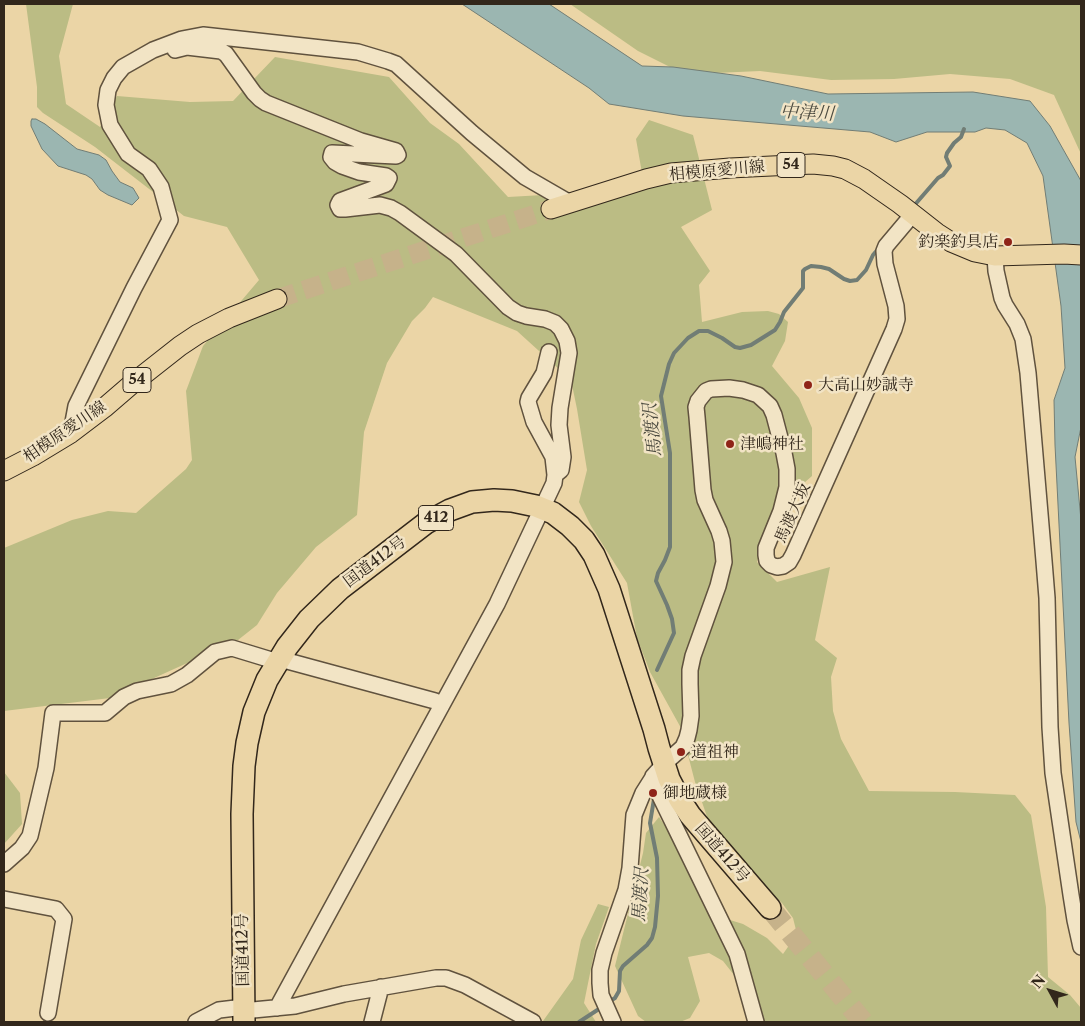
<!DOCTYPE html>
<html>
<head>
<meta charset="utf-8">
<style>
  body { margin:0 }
  #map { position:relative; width:1085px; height:1026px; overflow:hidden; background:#ebd5a6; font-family:"Libre Caslon Text",serif }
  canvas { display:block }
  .frame { position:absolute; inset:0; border:5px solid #32271b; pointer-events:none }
  .north { position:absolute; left:1025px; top:966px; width:50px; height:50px; -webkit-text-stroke:4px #f2e4c5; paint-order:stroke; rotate:309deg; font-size:14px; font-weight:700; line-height:20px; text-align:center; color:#32271b }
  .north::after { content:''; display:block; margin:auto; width:18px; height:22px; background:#32271b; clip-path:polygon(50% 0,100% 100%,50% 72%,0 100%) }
</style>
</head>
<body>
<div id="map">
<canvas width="1085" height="1026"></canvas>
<div class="frame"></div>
<div class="north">N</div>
</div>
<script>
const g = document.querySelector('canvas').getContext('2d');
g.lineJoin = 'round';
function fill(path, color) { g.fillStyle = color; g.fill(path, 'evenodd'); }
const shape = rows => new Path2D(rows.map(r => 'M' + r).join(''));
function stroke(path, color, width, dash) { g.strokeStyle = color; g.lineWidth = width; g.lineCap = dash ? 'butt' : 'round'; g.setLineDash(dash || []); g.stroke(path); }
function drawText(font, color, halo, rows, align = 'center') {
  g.font = font + ' "Libre Caslon Text","Noto Serif JP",serif'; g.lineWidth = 5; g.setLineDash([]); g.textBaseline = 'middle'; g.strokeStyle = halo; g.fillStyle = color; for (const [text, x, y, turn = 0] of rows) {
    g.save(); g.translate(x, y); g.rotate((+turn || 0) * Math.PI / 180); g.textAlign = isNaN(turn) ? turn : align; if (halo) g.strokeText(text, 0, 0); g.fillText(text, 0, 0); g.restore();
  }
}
fill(shape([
  [26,4,73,4,59,56,66,104,100,127,117,96,190,102,233,101,275,57,389,77,430,123,459,144,508,197,543,195,576,211,642,173,636,139,649,120,693,135,712,210,681,227,710,271,699,285,702,322,742,312,768,311,779,314,788,322,785,341,772,366,799,398,812,428,812,476,779,505,766,530,757,562,777,582,830,567,815,640,837,658,831,677,833,711,841,739,869,791,955,792,1015,795,1031,815,1046,907,1048,977,1070,995,1081,1008,1081,1022,764,1022,741,984,723,961,709,953,688,957,700,1001,690,1018,680,1022,646,1022,638,1016,615,966,643,853,646,833,659,817,730,920,743,924,767,938,783,954,797,934,793,918,782,903,749,875,712,831,695,782,681,728,650,672,637,638,627,583,591,526,579,502,587,470,577,409,571,380,517,331,433,297,425,308,412,321,387,363,364,432,357,515,316,547,277,593,257,625,238,640,110,698,4,711,4,548,72,520,108,511,136,513,186,469,192,460,186,391,203,346,259,280,227,227,184,216,95,147,43,113,37,107,37,87],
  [570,4,1081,4,1081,154,1054,95,1010,79,950,74,894,79,831,80,760,71,716,73,670,67,638,51],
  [4,772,20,793,22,824,4,844],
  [598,904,609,907,596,944,584,1003,596,1022,543,1022,543,1021,573,979,581,940]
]), '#bbbc84');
const water = shape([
  [462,4,549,4,642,66,673,67,741,76,828,94,973,92,1030,101,1050,126,1081,181,1081,427,1075,457,1081,520,1081,842,1076,822,1069,723,1055,445,1054,400,1065,368,1061,306,1043,176,1027,143,1005,130,986,128,975,132,927,132,896,142,870,132,683,116,609,104,589,88,462,4],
  [32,119,36,119,45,124,77,149,99,155,106,160,112,171,120,182,133,188,139,198,132,205,108,195,100,190,92,179,86,175,58,166,42,149,31,126,31,121,32,119]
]);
fill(water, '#9bb6b1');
stroke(water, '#717d75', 1);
stroke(shape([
  [912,208,938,178,943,175,950,166,946,157,947,153,954,143,961,137,964,129],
  [657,670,674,633,672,619,667,605,656,581,658,573,665,560,670,547,670,453,661,396,669,364,674,353,688,338,699,331,708,331,722,338,735,347,740,348,751,345,775,330,780,322,784,312,803,288,803,271,805,269,811,266,821,267,829,269,844,279,850,281,857,280,866,270,873,255,879,248],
  [607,1003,615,998,619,991,620,971,623,966,647,945,652,938,655,927,658,896,657,858,650,823,654,799],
  [579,1022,602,1007]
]), '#717d75', 4);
stroke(shape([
  [277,299,551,209]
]), '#c6b28a', 19, [19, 9]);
stroke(shape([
  [770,908,863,1022]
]), '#c6b28a', 21, [21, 11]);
const minor = shape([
  [175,50,187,47,221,51,226,54,254,93,260,99,266,103,361,141,396,151,398,155,396,156,332,153,331,157,335,162,342,166,359,172,386,176,389,178,386,184,340,201,338,205,340,209,345,209,380,205,391,208,400,213,456,254,508,307,517,313,526,316,545,319,555,323,561,329,567,341,569,353,560,408,559,425,563,457,561,470,555,475],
  [995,256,996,271,1002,298,1005,305,1017,324,1023,339,1028,373,1044,561,1047,598,1050,727,1053,773,1071,895,1075,920,1081,947],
  [71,433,76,406,134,288,170,220,161,187,149,169,128,154,110,125,106,105,108,90,114,78,123,67,153,50,182,39,203,35,358,52,388,61,396,64,472,133,525,177,570,203],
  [280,659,435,701,441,707],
  [653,776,659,794,737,954,756,1022],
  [4,864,22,848,30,836,46,768,53,713,105,713,124,697,137,691,171,684,187,675,215,652,232,648,278,662],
  [4,899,56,909,64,919,48,1013],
  [277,1008,497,604,554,483,555,475,553,457,534,422,528,402,529,398,544,373,549,352],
  [196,1022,219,1010,244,1007,253,1010,295,1006,344,994,436,978,446,978,465,985,533,1022],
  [372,1022,381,987],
  [613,1022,601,995,600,983,600,970,604,953,626,890,630,868,634,815,643,793,655,774,665,763,683,747,687,738,689,730,691,716,690,684,690,670,693,656,718,586,724,562,722,541,719,531,705,500,703,490,697,417,696,407,698,401,706,391,711,389,729,388,743,390,758,395,770,406,774,415,784,453,787,469,787,487,781,511,766,548,766,555,767,561,771,565,777,567,783,566,789,562,793,555,894,329,897,319,896,306,885,264,884,251,886,246,913,214]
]);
const major = shape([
  [551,209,646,179,671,173,730,168,813,164,833,166,845,169,864,179,900,204,937,233,951,242,975,252,995,256,1064,254,1081,255],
  [4,471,33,456,71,433,104,408,133,383,180,346,198,334,229,318,277,299]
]);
const highway = shape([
  [244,1022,242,814,244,766,247,743,254,712,267,680,287,647,309,619,340,589,426,523,450,510,472,502,494,500,512,501,536,506,553,513,570,526,584,540,594,555,609,589,654,729,659,748,669,779,680,800,690,815,770,908]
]);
stroke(minor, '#60523e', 18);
stroke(major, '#32271b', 21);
stroke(highway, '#32271b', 24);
stroke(minor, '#f2e4c5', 15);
stroke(major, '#ebd5a6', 19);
stroke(highway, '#ebd5a6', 21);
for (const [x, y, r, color] of [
  [1008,242,5,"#8f2418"],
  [808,385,5,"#8f2418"],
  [730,444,5,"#8f2418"],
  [681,752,5,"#8f2418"],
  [653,793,5,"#8f2418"]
]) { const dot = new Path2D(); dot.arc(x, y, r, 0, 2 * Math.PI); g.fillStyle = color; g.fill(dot); stroke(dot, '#f2e4c5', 2); }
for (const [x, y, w] of [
  [791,165,28],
  [137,380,28],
  [436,518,35]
]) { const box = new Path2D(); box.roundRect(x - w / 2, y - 12.5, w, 25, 4); g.fillStyle = '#f2e4c5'; g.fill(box); stroke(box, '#32271b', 1); }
drawText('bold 15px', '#32271b', null, [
  ["54",791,165],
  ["54",137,380],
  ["412",436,518]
]);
drawText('16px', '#32271b', '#f2e4c5', [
  ["相模原愛川線",717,171,-5],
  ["相模原愛川線",65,432,-34],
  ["馬渡大坂",793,513,-66],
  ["国道412号",375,562,-37],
  ["国道412号",722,853,49],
  ["国道412号",243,950,-91]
]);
drawText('16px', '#32271b', '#f2e4c5', [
  ["釣楽釣具店",998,242,"right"],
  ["大高山妙誠寺",818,385],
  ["津嶋神社",740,444],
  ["道祖神",691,752],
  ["御地蔵様",663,793]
], 'left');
drawText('italic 18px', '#4c4b40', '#f2e4c5', [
  ["中津川",807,113,3],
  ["馬渡沢",653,430,-96],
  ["馬渡沢",641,895,-87]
]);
</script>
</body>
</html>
